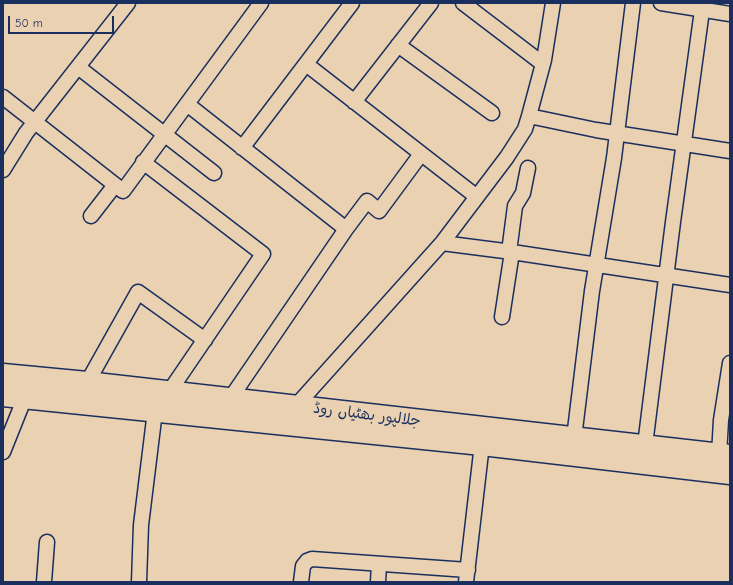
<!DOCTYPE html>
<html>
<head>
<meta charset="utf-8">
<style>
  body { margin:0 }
  #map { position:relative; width:733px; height:585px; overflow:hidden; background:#ead1b2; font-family:"Comic Neue",sans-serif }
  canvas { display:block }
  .frame { position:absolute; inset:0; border:4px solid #1b2f5e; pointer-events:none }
  .scale { position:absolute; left:8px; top:16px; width:106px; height:18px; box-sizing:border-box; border:2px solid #1b2f5e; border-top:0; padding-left:5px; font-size:12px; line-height:14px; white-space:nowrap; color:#1b2f5e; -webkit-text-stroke:3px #ead1b2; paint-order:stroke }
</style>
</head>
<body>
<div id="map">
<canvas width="733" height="585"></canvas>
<div class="frame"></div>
<div class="scale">50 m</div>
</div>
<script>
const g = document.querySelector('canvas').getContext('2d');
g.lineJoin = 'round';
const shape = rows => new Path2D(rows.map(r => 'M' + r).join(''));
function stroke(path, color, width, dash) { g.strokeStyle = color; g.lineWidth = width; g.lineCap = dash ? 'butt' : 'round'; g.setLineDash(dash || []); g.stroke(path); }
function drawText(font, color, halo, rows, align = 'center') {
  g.font = font + ' "Comic Neue","Playpen Sans Arabic",sans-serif'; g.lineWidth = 3; g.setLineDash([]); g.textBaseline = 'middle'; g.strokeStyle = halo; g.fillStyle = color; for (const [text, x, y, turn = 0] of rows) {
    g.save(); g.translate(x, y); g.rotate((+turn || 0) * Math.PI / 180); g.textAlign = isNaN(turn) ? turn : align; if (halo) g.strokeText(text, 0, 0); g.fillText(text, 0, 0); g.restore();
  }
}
const street = shape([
  [463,3,543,64],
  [661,3,730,14],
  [398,45,492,113],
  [306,64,477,197],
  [78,67,214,173],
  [3,97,123,191,261,3],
  [354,102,431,3],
  [187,104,346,229],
  [529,116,596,130,730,151],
  [242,148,352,3],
  [143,162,263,254,169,392],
  [3,170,26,133,128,3],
  [91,216,115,185],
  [442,243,512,252,730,285],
  [509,252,515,206,523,193,528,168],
  [502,317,512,252],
  [87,383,138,292,205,340],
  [230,399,346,229,367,201,379,211,421,154],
  [295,407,442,243,507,157,525,129,529,116,544,60,553,3],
  [574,438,592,291,614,158,633,3],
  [645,445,673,222,703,3],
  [3,452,25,397],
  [719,455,721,420,730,363],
  [44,582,47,542],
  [139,582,141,525,155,411],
  [301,582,303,566,307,561,312,559,468,570],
  [378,582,379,564],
  [466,582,482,444]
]);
const primary = shape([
  [3,375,87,383,730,456],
  [3,395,482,444,730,473]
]);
stroke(street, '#1b2f5e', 17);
stroke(primary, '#1b2f5e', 25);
stroke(street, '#ead1b2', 14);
stroke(primary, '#ead1b2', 22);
drawText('15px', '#1b2f5e', '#ead1b2', [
  ["جلالپور بھٹیاں روڈ",367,415,7]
]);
</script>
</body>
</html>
